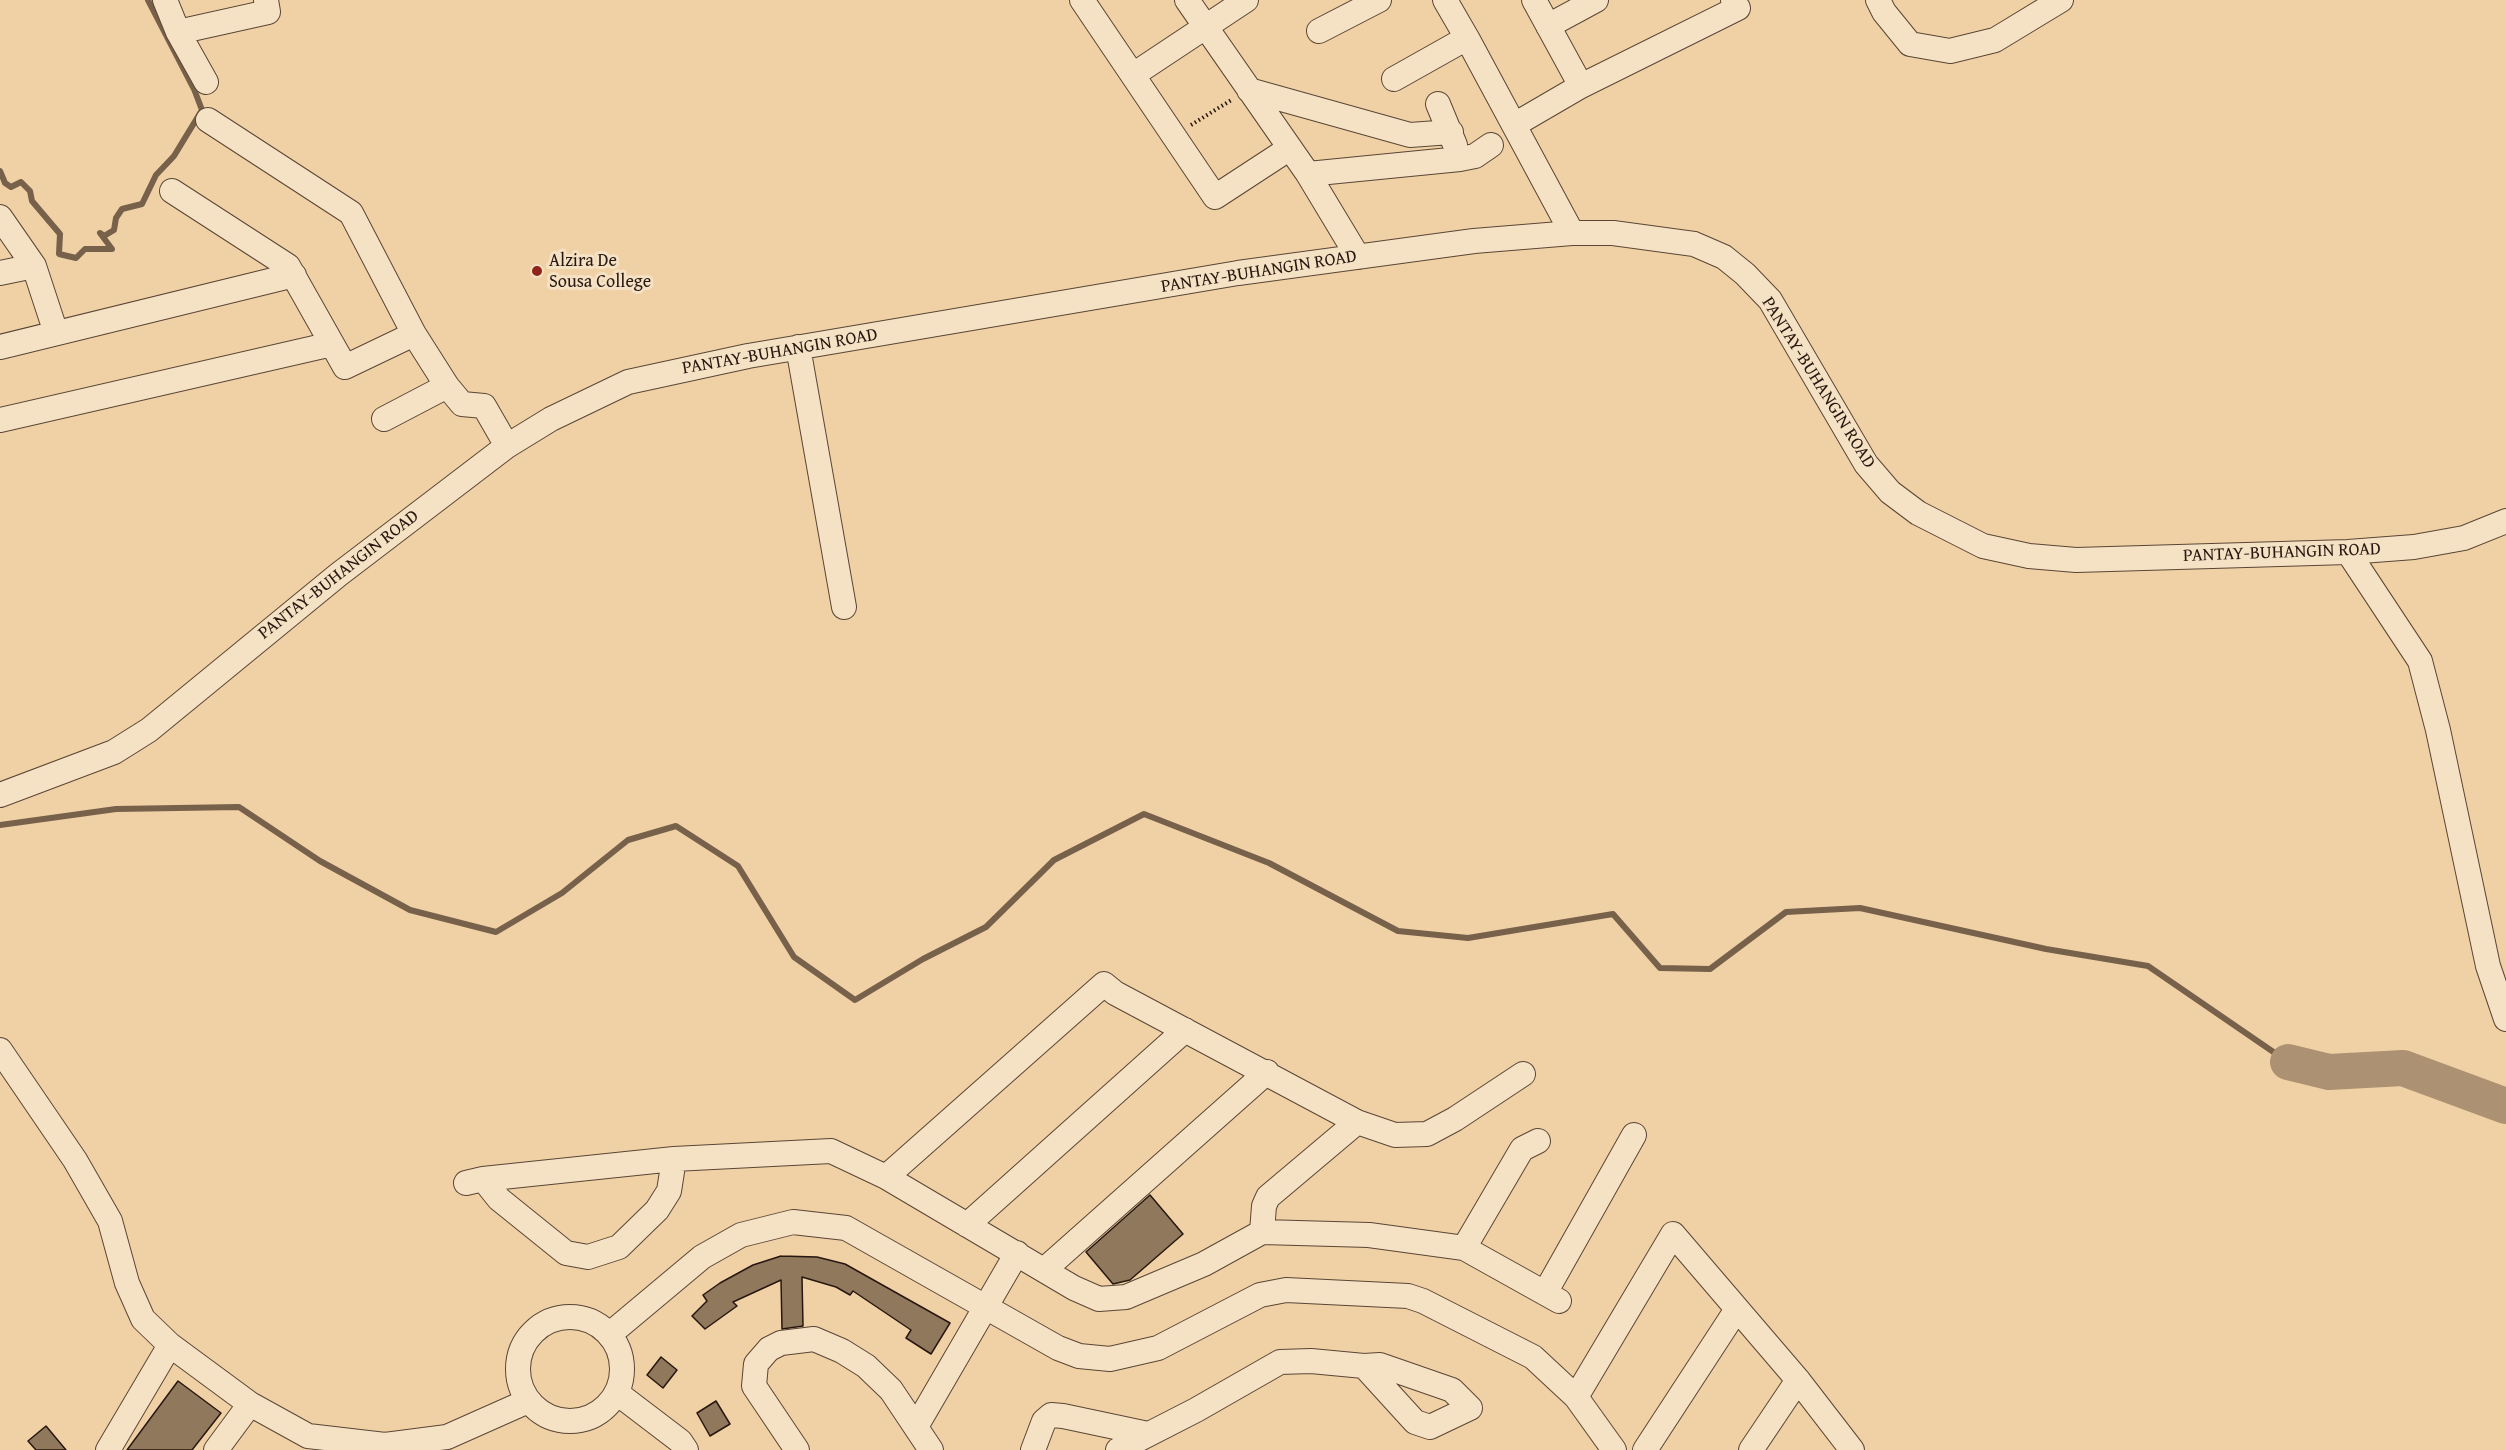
<!DOCTYPE html>
<html>
<head>
<meta charset="utf-8">
<style>
  body { margin:0 }
  canvas { display:block; background:#f0d1a5 }
</style>
</head>
<body>
<canvas width="2506" height="1450"></canvas>
<script>
const g = document.querySelector('canvas').getContext('2d');
g.lineJoin = 'round';
const shape = rows => new Path2D(rows.map(r => 'M' + r).join(''));
function stroke(path, color, width, dash) { g.strokeStyle = color; g.lineWidth = width; g.lineCap = dash ? 'butt' : 'round'; g.setLineDash(dash || []); g.stroke(path); }
function fill(path, color) { g.fillStyle = color; g.fill(path, 'evenodd'); }
function drawText(font, color, halo, rows, align = 'center') {
  g.font = font + ' "Gentium Book Plus",serif'; g.lineWidth = 6; g.setLineDash([]); g.textBaseline = 'middle'; g.strokeStyle = halo; g.fillStyle = color; for (const [text, x, y, turn = 0] of rows) {
    g.save(); g.translate(x, y); g.rotate((+turn || 0) * Math.PI / 180); g.textAlign = isNaN(turn) ? turn : align; if (halo) g.strokeText(text, 0, 0); g.fillText(text, 0, 0); g.restore();
  }
}
stroke(shape([
  [0,171,5,183,11,187,21,182,30,191,32,201,60,234,59,254,76,258,85,249,112,249,100,233,104,236,114,230,116,218,122,209,142,204,156,175,174,156,202,110,194,89,148,0],
  [0,825,116,809,239,807,320,861,410,910,496,932,562,893,628,840,676,826,738,866,794,957,855,1000,923,959,986,927,1054,860,1144,814,1269,863,1398,931,1468,938,1613,914,1660,968,1710,969,1786,912,1860,908,2046,949,2148,966,2288,1062]
]), '#77614b', 6);
stroke(shape([
  [2288,1062,2329,1072,2403,1068,2506,1106]
]), '#ac9272', 36);
const building = shape([
  [1150,1195,1183,1234,1130,1280,1113,1284,1086,1252,1150,1195],
  [781,1256,817,1257,845,1264,950,1323,931,1354,906,1338,911,1330,853,1291,850,1295,836,1287,802,1277,803,1326,782,1329,781,1280,733,1302,737,1306,705,1329,692,1316,707,1301,703,1295,720,1283,753,1265,781,1256],
  [661,1357,677,1370,663,1388,647,1375,661,1357],
  [178,1381,221,1413,192,1450,127,1450,178,1381],
  [716,1401,730,1424,710,1436,697,1413,716,1401],
  [46,1426,66,1450,36,1450,28,1441,46,1426]
]);
fill(building, '#90785d');
stroke(building, '#281710', 1.5);
const minor = shape([
  [165,0,178,32,206,82],
  [1082,0,1215,197,1290,148],
  [1187,0,1308,174,1358,257],
  [1534,0,1581,86,1738,8,1733,0],
  [1878,0,1884,12,1910,44,1950,51,1995,40,2061,0],
  [1548,26,1596,0],
  [1319,31,1379,0],
  [178,32,268,12,266,0],
  [1467,38,1572,233],
  [1133,75,1246,0],
  [1394,79,1467,38,1445,0],
  [1249,90,1410,135,1451,132],
  [1438,104,1455,145],
  [208,120,351,213,414,334,447,386,462,404,484,406,507,446],
  [1514,125,1581,86],
  [1308,174,1460,159,1475,156,1491,145],
  [172,191,288,266,345,367,414,334],
  [0,217,34,266,56,333],
  [0,273,34,266],
  [0,347,294,275],
  [798,347,844,607],
  [384,419,447,386],
  [0,420,332,344],
  [2348,552,2420,661,2438,730,2488,966,2506,1019],
  [0,795,114,752,149,730,338,575,507,446,551,419,628,382,748,356,1238,273,1474,241,1572,233,1613,233,1694,244,1724,257,1745,274,1770,300,1866,464,1890,492,1918,513,1983,546,2029,556,2076,560,2348,552,2414,547,2464,538,2506,521],
  [0,1050,75,1160,110,1221,127,1283,143,1319,170,1345,250,1404,308,1436,385,1445,447,1437,528,1401],
  [886,1177,1104,984,1115,993,1357,1122,1395,1135,1427,1134,1455,1119,1523,1074],
  [483,1179,499,1199,566,1253,588,1257,619,1247,657,1210,669,1191,674,1159],
  [466,1183,483,1179,674,1159,831,1151,886,1177,1074,1288,1099,1299,1126,1297,1204,1264,1262,1232,1369,1235,1464,1248,1559,1301],
  [967,1225,1185,1030],
  [1262,1232,1264,1206,1268,1197,1357,1122],
  [1464,1248,1522,1149,1538,1141],
  [1044,1270,1267,1072],
  [1545,1293,1634,1135],
  '518 1369a52 52 0 1 1 104 0a52 52 0 1 1-104 0Z',
  [610,1334,702,1257,741,1235,793,1222,846,1228,1058,1348,1079,1356,1110,1359,1158,1348,1260,1295,1286,1290,1408,1296,1423,1301,1533,1357,1576,1397,1614,1450],
  [617,1393,680,1441,686,1450],
  [1576,1397,1673,1234,1798,1380,1852,1450],
  [917,1425,1017,1253],
  [108,1450,170,1345],
  [216,1450,250,1404],
  [797,1450,754,1386,756,1364,769,1349,781,1343,814,1339,842,1351,866,1366,891,1390,931,1450],
  [1033,1450,1044,1421,1051,1415,1063,1416,1148,1434],
  [1118,1450,1196,1410,1280,1362,1311,1361,1364,1366,1380,1365,1452,1390,1470,1408,1430,1427,1415,1422,1364,1366],
  [1645,1450,1737,1309],
  [1751,1450,1798,1380]
]);
stroke(minor, '#5a4635', 26);
stroke(shape([
  [1191,125,1233,99]
]), '#281710', 4, [1.5, 3]);
stroke(minor, '#f5e1c4', 24);
for (const [x, y, r, color] of [
  [537,271,6,"#8f2418"]
]) { const dot = new Path2D(); dot.arc(x, y, r, 0, 2 * Math.PI); g.fillStyle = color; g.fill(dot); stroke(dot, '#f5e1c4', 2); }
drawText('18px', '#281710', '#f5e1c4', [
  ["Alzira De",549,261],
  ["Sousa College",549,282]
], 'left');
drawText('18px', '#281710', '#f5e1c4', [
  ["PANTAY-BUHANGIN ROAD",1259,272,-9],
  ["PANTAY-BUHANGIN ROAD",780,352,-10],
  ["PANTAY-BUHANGIN ROAD",1818,383,58],
  ["PANTAY-BUHANGIN ROAD",2282,553,-2],
  ["PANTAY-BUHANGIN ROAD",339,575,-38]
]);
</script>
</body>
</html>
